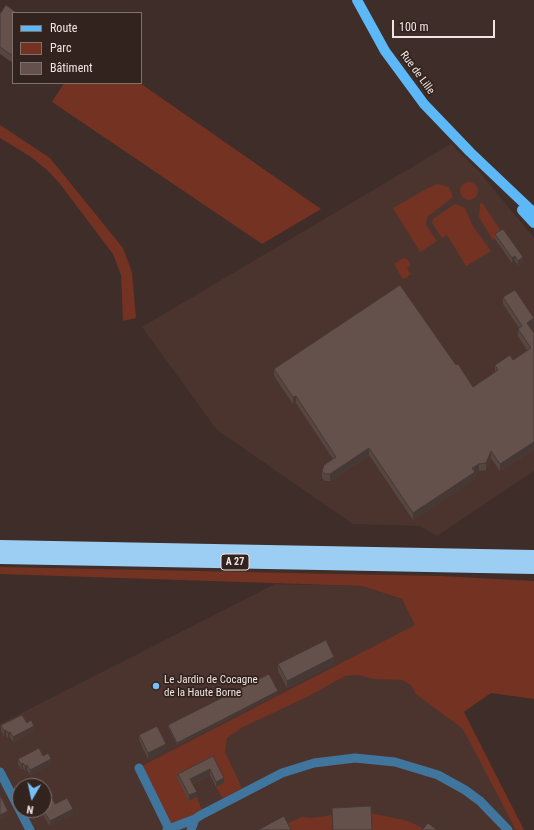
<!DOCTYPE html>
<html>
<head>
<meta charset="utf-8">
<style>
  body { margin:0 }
  #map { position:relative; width:534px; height:830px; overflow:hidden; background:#3e2d28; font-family:"Roboto Condensed",sans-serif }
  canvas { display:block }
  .legend { position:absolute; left:12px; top:12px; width:130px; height:72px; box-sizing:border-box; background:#33231f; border:1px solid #7e706d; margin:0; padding:5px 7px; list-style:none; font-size:12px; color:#efe4e1 }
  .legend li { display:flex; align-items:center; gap:8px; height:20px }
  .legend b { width:20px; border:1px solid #7e706d }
  .north { position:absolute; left:12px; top:778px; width:40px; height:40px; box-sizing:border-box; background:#33231f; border:1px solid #7e706d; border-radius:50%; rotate:189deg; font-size:11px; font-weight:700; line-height:16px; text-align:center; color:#efe4e1 }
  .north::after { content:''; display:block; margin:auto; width:14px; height:18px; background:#76c0f6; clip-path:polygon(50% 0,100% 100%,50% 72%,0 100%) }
  .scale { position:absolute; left:392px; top:20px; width:103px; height:18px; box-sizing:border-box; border:2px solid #efe4e1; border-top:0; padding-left:5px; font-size:12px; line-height:14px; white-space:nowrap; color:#efe4e1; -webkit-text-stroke:3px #33231f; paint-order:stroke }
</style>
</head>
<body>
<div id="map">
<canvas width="534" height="830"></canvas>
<ul class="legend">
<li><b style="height:5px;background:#5db8f8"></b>Route</li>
<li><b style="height:11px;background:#733222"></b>Parc</li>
<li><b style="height:11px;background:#64514c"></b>Bâtiment</li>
</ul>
<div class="north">N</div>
<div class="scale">100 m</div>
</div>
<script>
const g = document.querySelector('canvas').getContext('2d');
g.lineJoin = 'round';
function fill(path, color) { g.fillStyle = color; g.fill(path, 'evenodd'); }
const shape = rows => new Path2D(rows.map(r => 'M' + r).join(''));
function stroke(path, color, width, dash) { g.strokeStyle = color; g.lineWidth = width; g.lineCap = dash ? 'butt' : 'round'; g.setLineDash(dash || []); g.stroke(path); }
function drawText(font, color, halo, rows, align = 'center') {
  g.font = font + ' "Roboto Condensed",sans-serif'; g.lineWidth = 3.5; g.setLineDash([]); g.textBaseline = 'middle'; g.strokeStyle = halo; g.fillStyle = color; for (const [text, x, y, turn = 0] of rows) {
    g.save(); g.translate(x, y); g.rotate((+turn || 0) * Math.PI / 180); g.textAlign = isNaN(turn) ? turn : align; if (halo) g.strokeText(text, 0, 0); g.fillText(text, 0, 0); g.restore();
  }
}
fill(shape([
  [451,144,482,175,534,238,534,471,437,536,420,526,353,524,217,430,142,327],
  [275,584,362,586,402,599,524,830,0,830,0,724],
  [20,786,44,786,44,810,20,810]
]), '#4c342e');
fill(shape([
  [64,83,140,83,321,209,262,244,52,102],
  [0,125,50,158,123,248,132,272,136,318,123,321,121,275,113,254,60,184,48,171,31,157,0,138],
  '460 191a9 9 0 1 1 18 0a9 9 0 1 1-18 0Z',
  [438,184,449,187,453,197,427,217,426,225,437,241,420,252,393,208,430,187],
  [480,203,483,204,503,234,493,240,479,217],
  [455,204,465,208,472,225,491,251,466,266,447,235,442,238,432,223,433,219],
  [403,258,407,259,411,265,407,268,411,274,404,279,402,278,394,264],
  [0,567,442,576,534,581,534,699,491,693,464,712,524,830,516,830,463,729,424,700,416,694,411,685,402,680,373,679,359,675,345,676,309,696,243,727,227,738,225,752,242,788,223,799,216,787,224,783,213,762,179,779,189,800,197,797,202,810,171,825,142,766,415,625,402,599,362,586,0,574],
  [371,813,408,821,427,830,371,830],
  [332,815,333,830,287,830,284,825,302,817,311,818]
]), '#733222');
stroke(shape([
  [139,768,169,829,167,830],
  [0,772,30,830],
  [169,829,195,819],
  [191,830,195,819,201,815,282,773,314,763,355,758,395,762,438,775,465,790,480,801,508,830]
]), '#40769d', 9);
stroke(shape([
  [357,0,385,51,424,104,470,152,534,213],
  [522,210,534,223]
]), '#5db8f8', 10);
stroke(shape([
  [0,546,534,556],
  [0,558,534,568]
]), '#9ccef4', 12);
fill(shape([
  [13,13,13,63,0,54,0,14],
  [495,234,523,262,518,265,515,261,512,263,495,239],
  [503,297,534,325,530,328,534,333,534,449,500,471,491,458,486,470,479,471,475,474,475,479,413,520,369,455,330,481,325,481,322,478,322,471,333,459,296,403,293,404,274,376,274,369,456,365,473,387,495,372,495,365,513,360,527,350,518,336,518,329,519,328,503,304],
  [278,664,334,664,287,688,278,671],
  [278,693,177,745,168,727,168,725],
  [27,723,34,731,13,742,10,737,8,738,6,735,4,736,1,731,1,725],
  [139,735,166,749,148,759,139,740],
  [43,756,51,764,30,775,27,770,25,771,23,768,21,769,18,764,18,759],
  [213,756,224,783,216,787,210,775,193,784,197,797,189,801,178,779,178,774],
  [55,804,73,814,50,826,40,810,44,810]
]), '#564641');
fill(shape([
  [515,256,515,261,512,263,512,258],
  [523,257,523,262,518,265,518,261],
  [534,318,534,325,527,330,527,323],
  [296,396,296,403,293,404,293,397],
  [534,442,534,449,500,471,500,464],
  [369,448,369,455,330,481,330,474],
  [491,451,491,458,486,470,486,463],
  [479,464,479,471,475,474,475,479,413,520,413,513],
  [334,657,334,664,287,688,287,681],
  [278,691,278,693,177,745,177,743],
  [34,726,34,731,13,742,13,737],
  [6,730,6,735,4,736,4,731],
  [10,732,10,737,8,738,8,733],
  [166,744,166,749,148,759,148,753],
  [51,759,51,764,30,775,30,770],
  [23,763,23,768,21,769,21,764],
  [27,765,27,770,25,771,25,766],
  [210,769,210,775,190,785,190,779],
  [224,778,224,783,216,787,216,782],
  [197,792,197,797,189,801,189,795],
  [73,809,73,814,50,826,50,821],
  [8,811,8,816,0,820,0,815]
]), '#463935');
const building = shape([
  [6,5,17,13,13,13,13,56,0,47,0,14,6,5],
  [503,229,523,257,518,261,515,256,512,258,495,234,503,229],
  [400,285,456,365,458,364,473,387,498,370,495,365,510,355,513,360,531,348,518,329,522,326,503,297,515,290,534,318,527,323,534,333,534,442,500,464,491,451,486,463,479,464,472,468,475,472,413,513,369,448,330,474,325,474,322,471,324,465,336,457,296,396,293,397,274,369,400,285],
  [326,640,334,657,287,681,278,664,326,640],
  [269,674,278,691,177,743,168,725,269,674],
  [22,715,27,723,31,720,34,726,13,737,10,732,8,733,6,730,4,731,1,725,22,715],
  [157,726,166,744,148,753,139,735,157,726],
  [39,748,43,756,48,753,51,759,30,770,27,765,25,766,23,763,21,764,18,759,39,748],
  [213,756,224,778,216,782,210,769,190,779,197,792,189,795,178,774,213,756],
  [48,792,55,804,67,798,73,809,50,821,43,810,44,810,44,794,48,792],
  [0,795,8,811,0,815,0,795],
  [371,806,372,830,333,830,332,808,371,806],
  [284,816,291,830,258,830,284,816],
  [428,823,437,830,422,830,428,823]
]);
fill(building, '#64514c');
stroke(building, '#463935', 1);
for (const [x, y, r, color] of [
  [156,686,4,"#76c0f6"]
]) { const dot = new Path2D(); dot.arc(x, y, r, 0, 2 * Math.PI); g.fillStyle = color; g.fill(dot); stroke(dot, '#33231f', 1.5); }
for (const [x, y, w] of [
  [235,562,28]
]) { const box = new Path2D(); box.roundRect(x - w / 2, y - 8, w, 16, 3); g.fillStyle = '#33231f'; g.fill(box); stroke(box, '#efe4e1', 1); }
drawText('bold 10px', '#efe4e1', null, [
  ["A 27",235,562]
]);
drawText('11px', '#efe4e1', '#33231f', [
  ["Rue de Lille",417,73,54]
]);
drawText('11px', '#efe4e1', '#33231f', [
  ["Le Jardin de Cocagne",164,680],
  ["de la Haute Borne",164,693]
], 'left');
</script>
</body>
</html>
